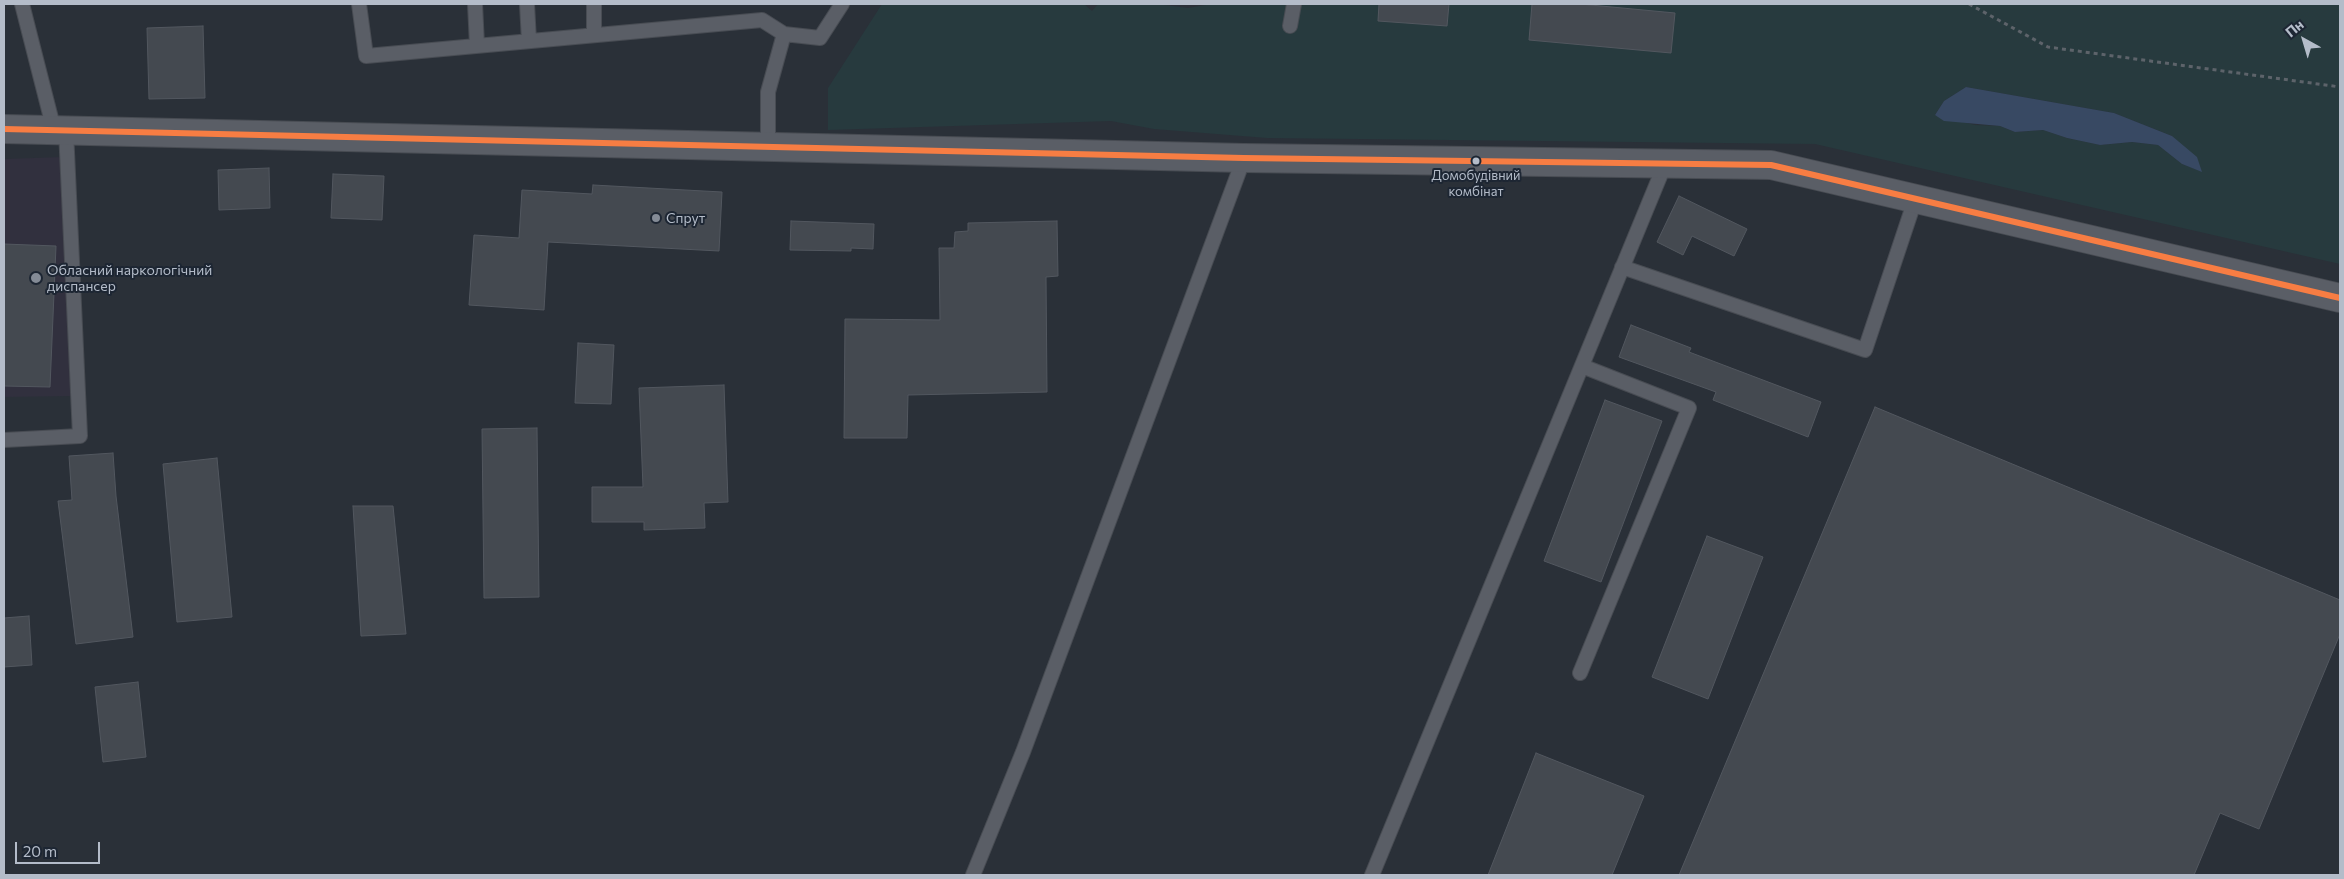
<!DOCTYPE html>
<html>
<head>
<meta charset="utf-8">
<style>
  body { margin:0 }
  #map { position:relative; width:2344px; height:879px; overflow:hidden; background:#2a3038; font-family:Commissioner,sans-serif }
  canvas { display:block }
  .frame { position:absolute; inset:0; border:5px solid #b4bcc9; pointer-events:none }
  .north { position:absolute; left:2279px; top:15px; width:50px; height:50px; -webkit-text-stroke:4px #1d2633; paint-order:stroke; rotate:321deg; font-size:14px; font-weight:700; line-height:20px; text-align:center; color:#b4bcc9 }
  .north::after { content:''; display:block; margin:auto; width:18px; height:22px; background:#b4bcc9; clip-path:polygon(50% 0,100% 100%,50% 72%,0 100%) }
  .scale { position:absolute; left:15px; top:842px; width:85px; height:22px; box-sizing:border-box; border:2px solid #b4bcc9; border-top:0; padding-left:6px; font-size:15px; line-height:18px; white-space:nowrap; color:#b4bcc9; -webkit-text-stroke:4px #1d2633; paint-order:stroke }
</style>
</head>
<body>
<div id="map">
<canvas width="2344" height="879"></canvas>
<div class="frame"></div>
<div class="north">Пн</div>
<div class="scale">20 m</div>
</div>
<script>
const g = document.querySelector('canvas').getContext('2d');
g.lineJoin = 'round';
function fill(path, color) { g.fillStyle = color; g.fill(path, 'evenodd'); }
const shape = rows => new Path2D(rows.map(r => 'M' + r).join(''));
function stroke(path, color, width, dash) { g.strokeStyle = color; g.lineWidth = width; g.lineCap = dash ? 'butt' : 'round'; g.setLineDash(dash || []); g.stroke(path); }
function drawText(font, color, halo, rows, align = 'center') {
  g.font = font + ' Commissioner,sans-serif'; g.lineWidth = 4; g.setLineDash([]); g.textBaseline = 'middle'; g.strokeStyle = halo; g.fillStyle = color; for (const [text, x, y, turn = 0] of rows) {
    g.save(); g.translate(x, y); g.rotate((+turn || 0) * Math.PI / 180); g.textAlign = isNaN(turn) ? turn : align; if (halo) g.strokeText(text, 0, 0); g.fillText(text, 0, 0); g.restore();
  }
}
fill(shape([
  [63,157,74,396,4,397,4,159]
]), '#31303e');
fill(shape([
  [882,4,1084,4,1092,11,1098,4,1157,4,1188,8,1211,4,2340,4,2340,264,1815,144,1267,138,1154,129,1111,121,828,130,828,88],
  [1966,87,2114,113,2172,136,2201,171,2182,164,2158,145,2132,142,2100,145,2067,138,2043,130,2015,132,2000,126,1975,125,1935,115,1944,101]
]), '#273a3e');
fill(shape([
  [1966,87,2114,113,2172,136,2197,157,2202,172,2182,164,2158,145,2132,142,2100,145,2067,138,2043,130,2015,132,2000,126,1944,121,1935,115,1944,101]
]), '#384963');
const building = shape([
  [1379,4,1449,4,1447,26,1378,21,1379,4],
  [1532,4,1580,4,1675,13,1671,53,1529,40,1532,4],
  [203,26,205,98,149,99,147,28,203,26],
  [269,168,270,208,219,210,218,170,269,168],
  [333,174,384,176,382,220,331,218,333,174],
  [593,185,722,192,719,251,548,242,544,310,469,305,474,235,519,238,522,190,592,194,593,185],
  [1679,196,1747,229,1734,256,1692,236,1683,255,1657,242,1679,196],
  [791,221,874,224,873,249,851,248,851,251,790,250,791,221],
  [1057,221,1058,276,1046,277,1047,392,908,395,907,438,844,438,845,319,940,320,939,248,954,248,955,232,968,231,968,223,1057,221],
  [4,244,56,246,50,387,4,386,4,244],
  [1631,325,1691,348,1689,352,1821,402,1808,437,1713,400,1716,392,1619,357,1631,325],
  [578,343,614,345,611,404,575,403,578,343],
  [724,385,728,502,704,503,705,528,644,530,644,522,592,522,592,487,643,487,639,388,724,385],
  [1605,400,1662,421,1601,582,1544,561,1605,400],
  [1875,407,2340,600,2340,634,2259,829,2220,813,2194,875,1679,875,1875,407],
  [537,428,539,597,484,598,482,429,537,428],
  [113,453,116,496,133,637,76,644,58,501,72,500,69,456,113,453],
  [217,458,232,617,177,622,163,464,217,458],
  [353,506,393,506,406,634,361,636,353,506],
  [1707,536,1763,557,1708,699,1652,677,1707,536],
  [29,616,32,665,4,667,4,618,29,616],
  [138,682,146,757,103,762,95,687,138,682],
  [1536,753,1644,796,1612,875,1488,875,1536,753]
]);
fill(building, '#444950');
stroke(building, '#52575f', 1);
const service = shape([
  [22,4,54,130],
  [359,4,366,56,762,20,784,34,820,38,842,4],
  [475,4,477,45],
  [527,4,529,41],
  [594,4,594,35],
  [1290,26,1294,4],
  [768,147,768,92,784,34],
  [1622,267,1865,350,1915,200],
  [4,440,80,436,66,130],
  [1580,673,1689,408,1582,366],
  [973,875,1023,752,1244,158],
  [1372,875,1665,164]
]);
const tertiary = shape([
  [4,129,1244,158,1771,165,2340,298]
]);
stroke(service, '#484c53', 16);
stroke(tertiary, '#484c53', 30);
stroke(shape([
  [1969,4,2048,47,2340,87]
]), '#5d636a', 3, [4, 4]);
stroke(service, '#5a5e66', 14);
stroke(tertiary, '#5a5e66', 28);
stroke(shape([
  [4,129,1244,158,1771,165,2340,298]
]), '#f77d43', 6);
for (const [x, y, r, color] of [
  [1476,161,4.5,"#b4bcc9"],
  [656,218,5,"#848b96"],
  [36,278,6,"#848b96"]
]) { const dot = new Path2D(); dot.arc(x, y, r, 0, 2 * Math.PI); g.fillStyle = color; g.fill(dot); stroke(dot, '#1d2633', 2); }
drawText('13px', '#b4bcc9', '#1d2633', [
  ["Домобудівний",1476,176],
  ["комбінат",1476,192]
]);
drawText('14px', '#b4bcc9', '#1d2633', [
  ["Спрут",666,218],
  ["Обласний наркологічний",47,270],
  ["диспансер",47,286]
], 'left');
</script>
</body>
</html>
